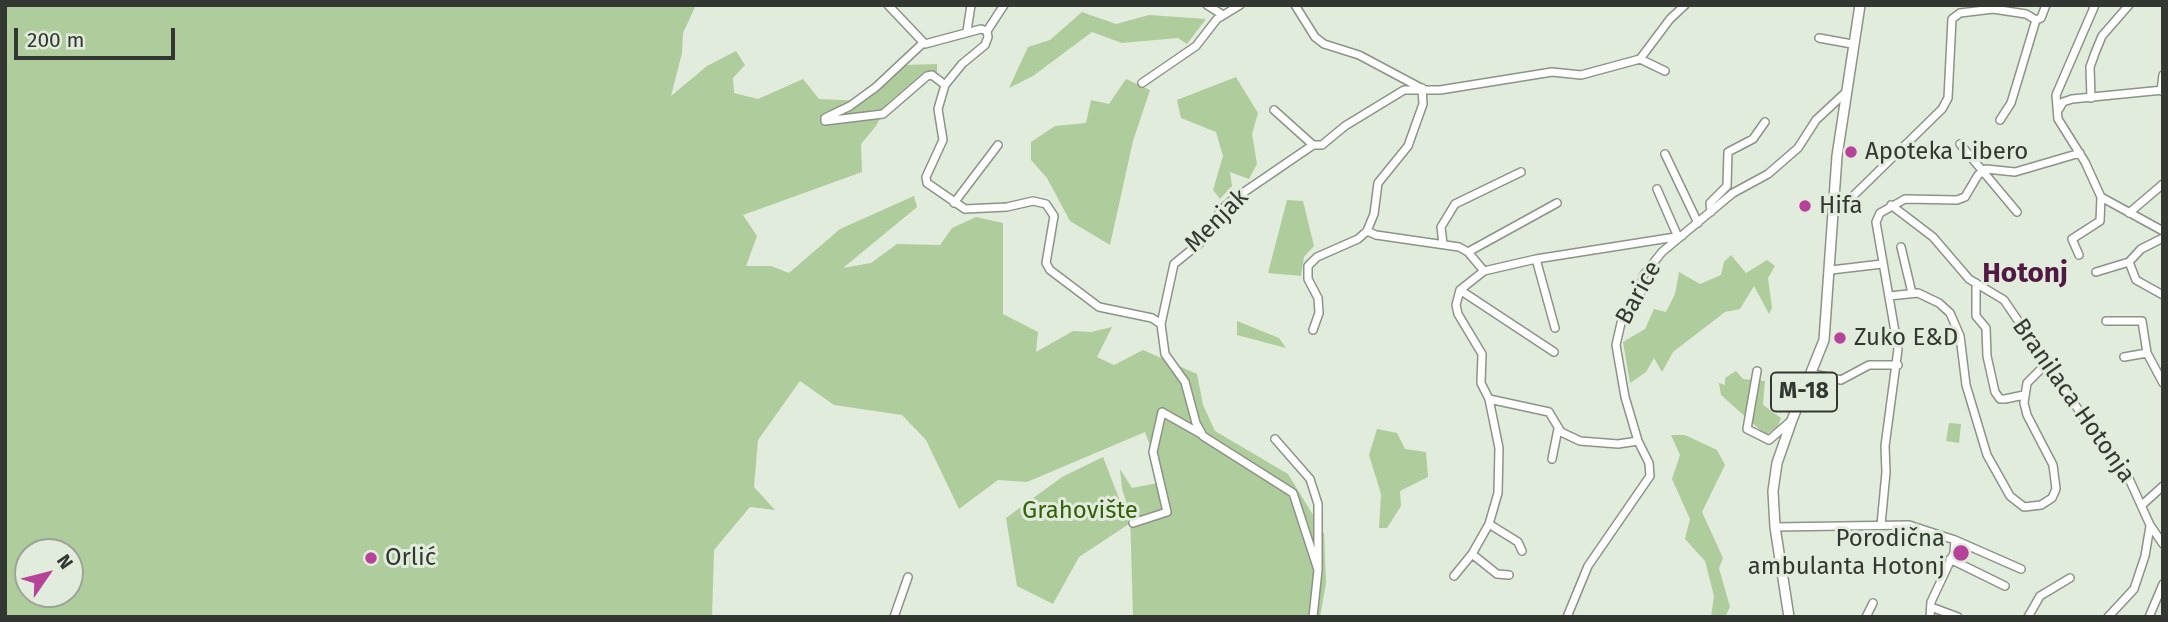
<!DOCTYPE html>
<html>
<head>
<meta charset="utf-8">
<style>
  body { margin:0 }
  #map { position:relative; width:2168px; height:622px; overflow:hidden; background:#e2ecdc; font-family:"Fira Sans",sans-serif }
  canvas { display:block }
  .frame { position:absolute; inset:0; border:7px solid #333731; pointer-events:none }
  .north { position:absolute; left:14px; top:538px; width:70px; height:70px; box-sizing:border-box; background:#e2ecdc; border:2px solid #9ca498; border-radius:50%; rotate:55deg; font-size:19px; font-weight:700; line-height:28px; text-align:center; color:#333731 }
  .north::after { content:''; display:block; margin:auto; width:24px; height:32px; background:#b7429a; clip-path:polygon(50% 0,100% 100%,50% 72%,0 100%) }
  .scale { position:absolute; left:14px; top:28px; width:161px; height:32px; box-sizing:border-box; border:4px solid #333731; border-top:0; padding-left:9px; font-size:21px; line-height:24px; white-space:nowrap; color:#333731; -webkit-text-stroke:5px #e2ecdc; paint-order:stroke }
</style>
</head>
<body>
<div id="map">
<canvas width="2168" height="622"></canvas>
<div class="frame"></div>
<div class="north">N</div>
<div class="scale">200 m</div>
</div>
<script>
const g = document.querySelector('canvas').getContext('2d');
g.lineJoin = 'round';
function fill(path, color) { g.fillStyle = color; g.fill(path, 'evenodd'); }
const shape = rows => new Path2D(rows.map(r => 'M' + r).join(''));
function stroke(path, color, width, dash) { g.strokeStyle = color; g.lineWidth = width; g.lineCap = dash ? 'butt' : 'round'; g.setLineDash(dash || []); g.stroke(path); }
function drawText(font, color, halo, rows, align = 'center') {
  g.font = font + ' "Fira Sans",sans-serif'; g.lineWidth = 6; g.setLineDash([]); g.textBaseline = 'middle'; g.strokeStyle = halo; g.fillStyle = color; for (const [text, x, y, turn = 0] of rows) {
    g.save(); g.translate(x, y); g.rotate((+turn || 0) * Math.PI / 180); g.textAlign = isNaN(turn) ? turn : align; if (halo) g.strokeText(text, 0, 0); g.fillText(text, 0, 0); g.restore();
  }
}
fill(shape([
  [5,5,696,5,683,33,682,53,671,96,707,66,736,51,745,65,733,78,734,93,758,99,803,79,819,99,862,101,905,65,937,64,937,74,924,72,888,103,876,126,861,144,862,172,743,215,757,236,746,266,771,266,789,273,840,229,914,196,917,207,843,268,871,263,897,244,940,245,952,228,976,217,1003,223,1003,314,1038,332,1036,352,1073,331,1091,332,1112,327,1097,357,1114,365,1143,350,1197,374,1203,405,1215,431,1288,474,1324,533,1326,583,1320,617,1133,617,1130,513,1122,489,1120,469,1132,488,1163,482,1145,432,1027,482,998,480,959,509,926,440,902,415,834,405,800,381,758,440,754,487,775,510,750,507,714,550,712,617,5,617],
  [28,552,70,552,70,594,28,594],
  [1082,12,1116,24,1149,15,1206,19,1187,44,1178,38,1122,43,1092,32,1033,76,1009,88,1028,47,1050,40],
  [1236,77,1258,113,1252,134,1257,164,1249,179,1230,172,1232,186,1220,199,1213,190,1223,156,1216,132,1181,118,1177,100],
  [1126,79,1150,90,1133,141,1110,245,1070,221,1047,178,1031,160,1031,142,1055,126,1086,123,1091,100,1109,104],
  [1287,200,1303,201,1314,246,1304,257,1301,276,1268,273],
  [1731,255,1746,273,1767,260,1775,266,1768,278,1772,308,1769,314,1754,286,1740,309,1725,312,1673,352,1662,372,1654,358,1646,372,1630,383,1623,342,1645,329,1654,309,1666,312,1675,294,1679,272,1700,284,1721,275,1724,262],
  [1237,321,1279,338,1286,348,1237,335],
  [1736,371,1743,379,1765,381,1763,405,1781,418,1778,426,1766,435,1721,395,1719,383,1725,385,1725,378],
  [1949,423,1961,424,1959,443,1946,441],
  [1377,429,1397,433,1405,449,1426,452,1428,477,1400,491,1401,506,1387,528,1379,528,1381,494,1369,455],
  [1671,435,1685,435,1717,450,1725,465,1702,512,1723,558,1719,568,1730,607,1725,617,1711,617,1714,596,1705,561,1685,539,1690,519,1672,479,1680,455],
  [1103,457,1129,524,1079,557,1053,604,1017,586,1006,518,1062,477]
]), '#aecc9c');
const minor = shape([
  [888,5,925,44,981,29,987,31,988,37,985,45,962,64,945,85,938,109,943,140,926,177,927,183,965,209,1007,207,1033,201,1046,204,1054,216,1046,263,1050,270,1099,307,1152,318,1161,324],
  [1207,5,1223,15],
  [1295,5,1315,37,1324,44,1359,55,1421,88],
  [2095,5,2056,95,2058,119,2085,162,2101,197,2163,231],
  [967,31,971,5],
  [987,31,1004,5],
  [1819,38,1852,44],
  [923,43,876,87,850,106,825,118,825,121,883,114,927,76,932,75,945,85],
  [1640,59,1665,71],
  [1142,83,1196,46,1217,19,1240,5],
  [2161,91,2163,75],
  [2091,98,2090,67,2095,53,2102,36,2129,5],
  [2059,109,2063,102,2072,99,2163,90],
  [1274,110,1313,145,1322,145,1345,126,1404,90,1440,90,1552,72,1581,75,1640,59,1670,19,1685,5],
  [2000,120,2011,103,2036,20,2041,18,2046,5],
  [1960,144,2017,212],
  [1665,154,1698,223],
  [1657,189,1678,237],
  [954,203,998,145],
  [1835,205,1843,205,1850,199,1942,109,1948,98,1952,19,1960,13,1993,9,2026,14,2036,20],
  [1891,205,1933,237,1969,279,2004,300,2082,415,2126,472,2150,525,2163,544],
  [1711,212,1710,203,1727,186,1728,152,1753,139,1765,122],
  [2129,213,2163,184],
  [1367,231,1376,235,1459,247,1468,252,1484,271],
  [1443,244,1441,227,1455,204,1521,172],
  [1901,247,1912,293],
  [1468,252,1557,203],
  [2079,255,2072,239,2100,221,2101,197],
  [1536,259,1555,328],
  [2129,262,2136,280,2163,295],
  [1831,270,1882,264],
  [2096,272,2129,262,2141,249,2163,238],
  [1976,283,1976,316,1986,328,1987,356,1995,392,2000,399,2005,399,2024,395],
  [1460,290,1554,352],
  [1889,296,1918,293,1939,303,1950,313,1960,336,1966,385,1987,455,2010,496,2024,507,2041,505,2052,498,2056,489,2053,465,2027,415,2024,403,2027,383,2048,362],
  [2106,321,2142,321,2147,353,2163,383],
  [1313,330,1319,313,1318,298,1308,279,1308,266,1317,257,1358,239,1367,231,1374,214,1378,183,1408,146,1423,104,1422,88],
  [2124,357,2147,353],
  [1757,371,1747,429,1769,440,1792,420],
  [1813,374,1841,380,1869,365,1898,365],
  [1489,399,1549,412,1561,432,1580,441,1618,444,1638,441],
  [1275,439,1310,479,1318,504,1318,569],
  [1552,459,1558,429],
  [2142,505,2163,486],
  [1133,523,1167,512,1153,452,1162,412,1201,434],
  [1489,524,1518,542,1522,551],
  [1881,525,1886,472,1885,446,1898,349,1876,222,1880,213,1905,199,1957,200,1965,197,1978,175,1986,169,2015,172,2080,153],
  [1775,527,1909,525,1955,540,1954,553,1931,602,1930,617],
  [1955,540,2021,569],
  [1472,554,1497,574,1509,575],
  [1950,559,2005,586],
  [1454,576,1472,554,1489,524,1498,493,1499,448,1489,399,1481,383,1482,354,1458,314,1456,305,1460,290,1484,271,1536,259,1682,236],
  [1931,607,1958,617],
  [894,617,908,577],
  [1313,617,1318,570,1293,493,1203,436,1196,423,1185,382,1165,354,1161,324,1174,264,1201,242,1220,211,1231,201,1313,145],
  [1567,617,1588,566,1650,476,1649,463,1638,441,1625,397,1616,345,1621,323,1641,292,1643,276,1662,252,1733,193,1768,174,1798,148,1816,120,1845,93],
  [1866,617,1873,603],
  [2028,617,2040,596,2070,578],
  [2108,617,2134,589,2145,556,2150,526],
  [2149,617,2163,584]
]);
const major = shape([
  [1789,617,1775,527,1773,491,1777,463,1792,420,1824,340,1837,156,1860,5]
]);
stroke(minor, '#8b9486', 10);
stroke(major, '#8b9486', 12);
stroke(minor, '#fff', 7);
stroke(major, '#fff', 9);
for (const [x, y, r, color] of [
  [1851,152,7,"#b7429a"],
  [1805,206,7,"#b7429a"],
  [1840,338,7,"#b7429a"],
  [1961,553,9,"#b7429a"],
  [371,558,7,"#b7429a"]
]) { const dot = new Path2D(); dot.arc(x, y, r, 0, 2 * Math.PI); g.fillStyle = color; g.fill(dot); stroke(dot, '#e2ecdc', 2.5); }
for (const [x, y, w] of [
  [1804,392,66]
]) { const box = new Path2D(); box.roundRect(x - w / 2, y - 19.5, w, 39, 5); g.fillStyle = '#e2ecdc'; g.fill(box); stroke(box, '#333731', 2); }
drawText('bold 23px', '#333731', null, [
  ["M-18",1804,392]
]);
drawText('24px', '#333731', '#e2ecdc', [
  ["Apoteka Libero",1865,152],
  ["Hifa",1819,206],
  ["Zuko E&D",1854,338],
  ["Porodična",1945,539,"right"],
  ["ambulanta Hotonj",1945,567,"right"],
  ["Orlić",385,558]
], 'left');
drawText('24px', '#333731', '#e2ecdc', [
  ["Menjak",1217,221,-45],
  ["Barice",1639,293,-61],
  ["Branilaca Hotonja",2073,401,55]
]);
drawText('24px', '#345f09', '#e2ecdc', [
  ["Grahovište",1080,511]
]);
drawText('bold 28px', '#501843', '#e2ecdc', [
  ["Hotonj",2025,274]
]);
</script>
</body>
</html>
